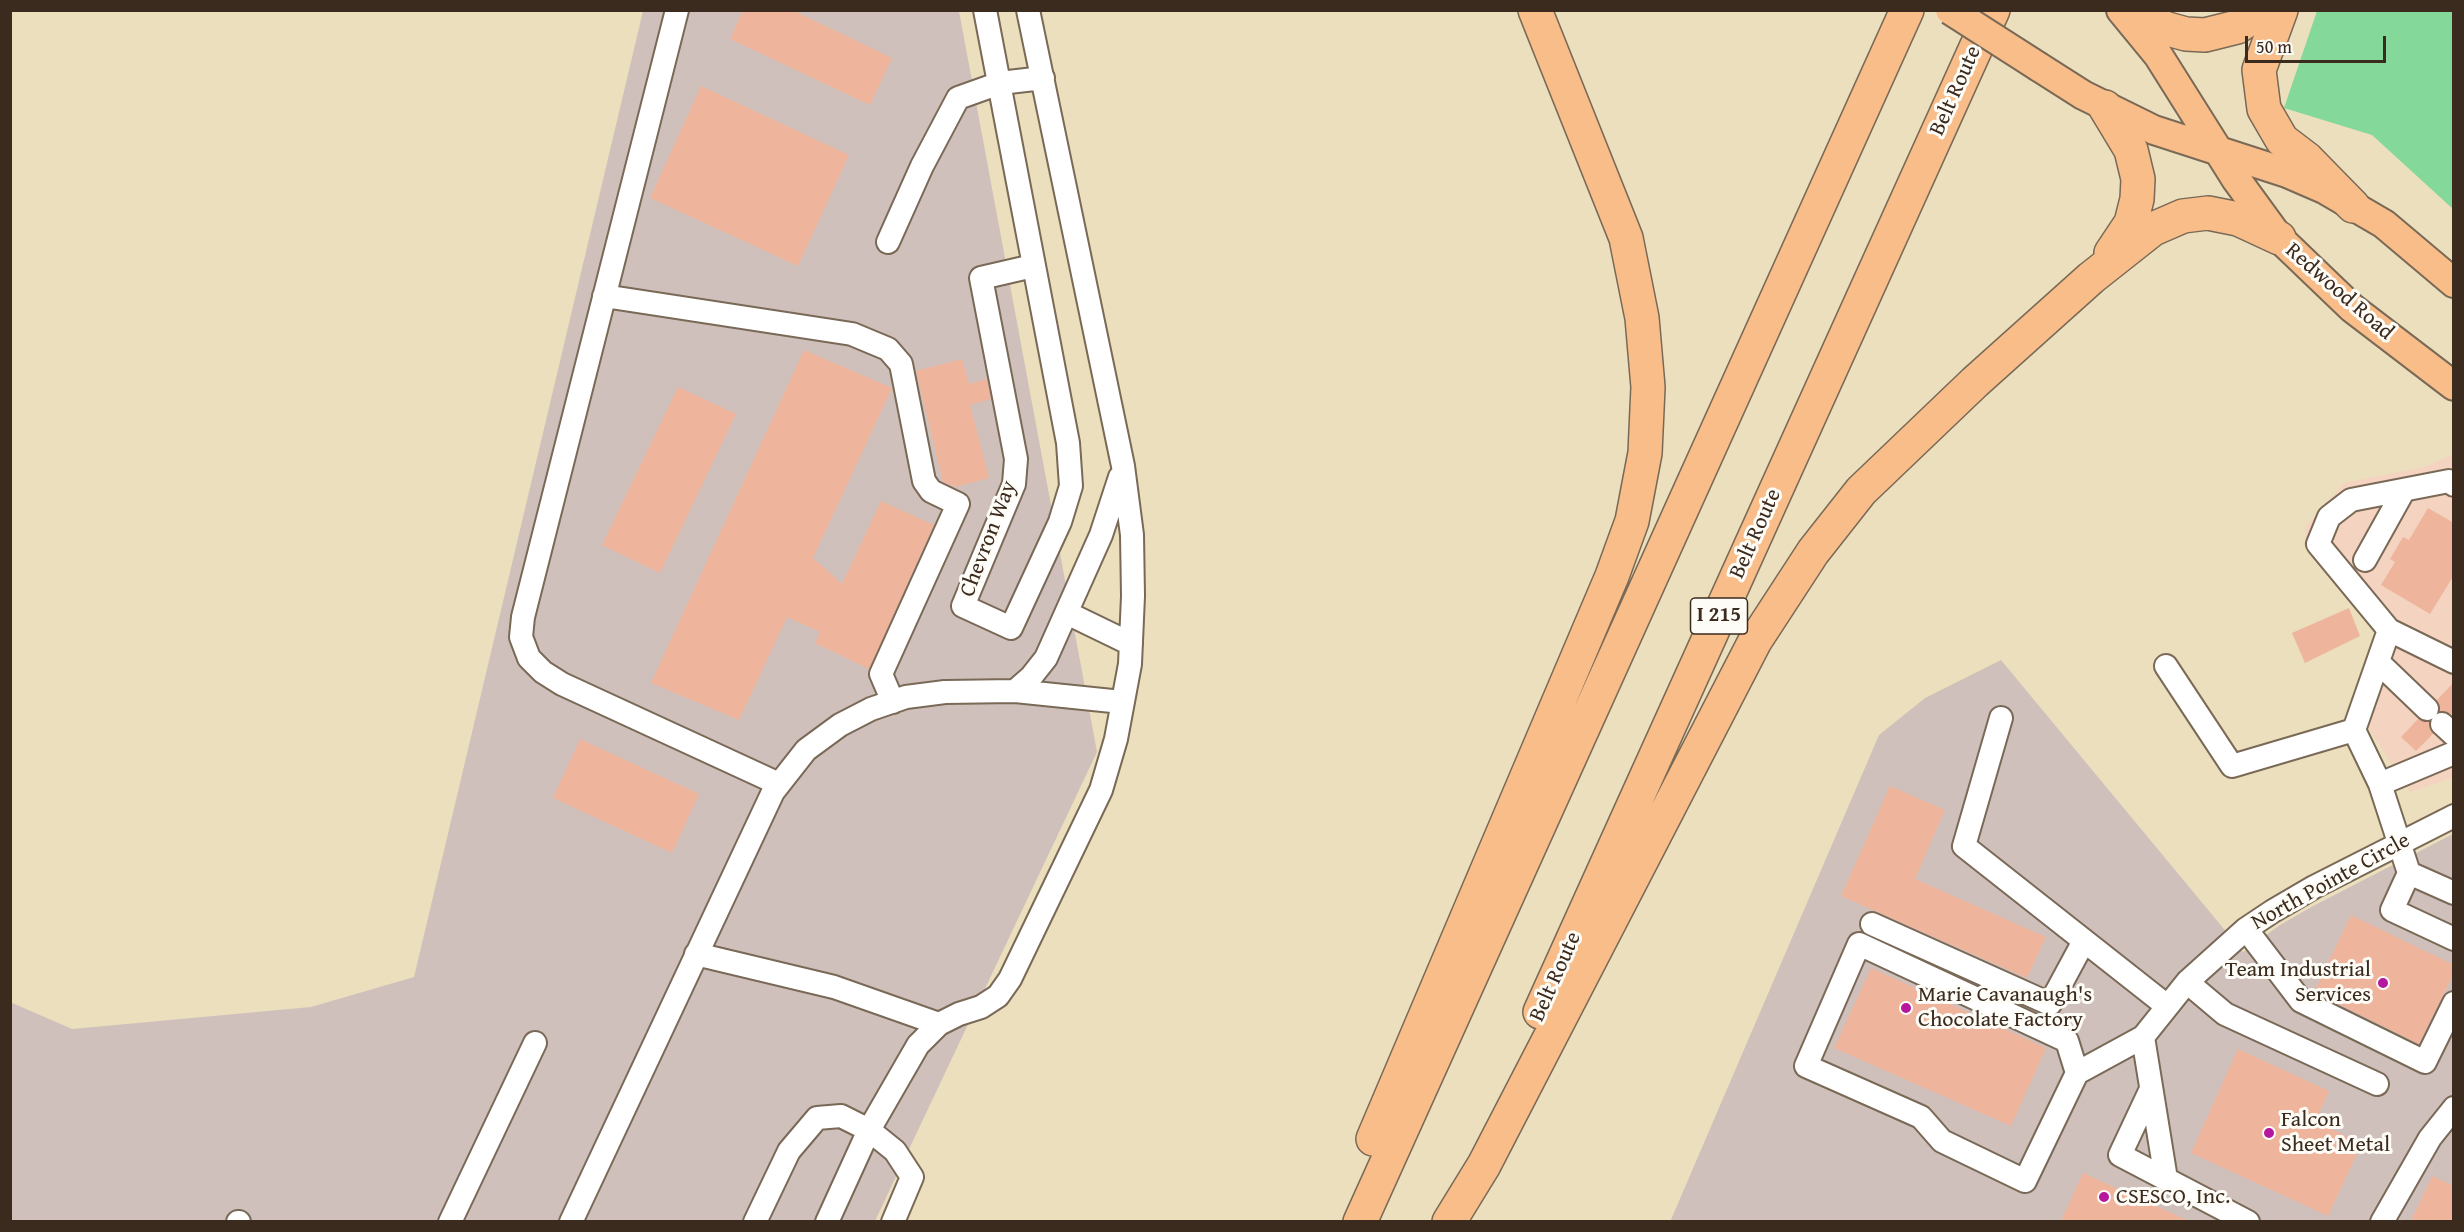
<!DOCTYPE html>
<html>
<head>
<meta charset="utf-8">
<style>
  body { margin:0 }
  #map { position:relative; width:2464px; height:1232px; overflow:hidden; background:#ebdfbd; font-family:"Gentium Book Plus",serif }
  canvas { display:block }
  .frame { position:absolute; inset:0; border:12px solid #3b2a1e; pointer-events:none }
  .scale { position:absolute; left:2245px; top:36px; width:141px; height:27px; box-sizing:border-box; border:3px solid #3b2a1e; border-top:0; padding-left:8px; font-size:18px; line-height:21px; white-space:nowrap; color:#3b2a1e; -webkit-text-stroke:4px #fdfcf7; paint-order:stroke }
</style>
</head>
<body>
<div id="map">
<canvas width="2464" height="1232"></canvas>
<div class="frame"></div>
<div class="scale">50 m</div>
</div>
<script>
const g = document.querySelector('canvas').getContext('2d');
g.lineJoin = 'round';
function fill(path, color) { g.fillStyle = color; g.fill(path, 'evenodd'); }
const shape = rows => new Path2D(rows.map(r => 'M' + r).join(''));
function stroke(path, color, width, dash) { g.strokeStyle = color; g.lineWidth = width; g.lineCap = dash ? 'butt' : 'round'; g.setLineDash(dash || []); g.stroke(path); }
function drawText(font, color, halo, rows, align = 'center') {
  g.font = font + ' "Gentium Book Plus",serif'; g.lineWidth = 6; g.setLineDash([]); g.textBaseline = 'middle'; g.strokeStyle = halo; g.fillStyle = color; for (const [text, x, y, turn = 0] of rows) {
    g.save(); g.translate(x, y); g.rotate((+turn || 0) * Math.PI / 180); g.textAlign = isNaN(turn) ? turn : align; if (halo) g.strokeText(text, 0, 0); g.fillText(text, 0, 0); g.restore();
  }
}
fill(shape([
  [2453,454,2454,777,2410,792,2354,706,2383,638,2307,546,2305,527,2344,483,2424,467]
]), '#f4d3c0');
fill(shape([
  [643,11,959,11,1097,752,875,1221,11,1221,10,1002,72,1029,311,1007,414,977],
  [2001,660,2243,952,2280,925,2313,906,2453,834,2453,1221,1670,1222,1879,735,1925,698]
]), '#d0c0bc');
fill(shape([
  [2317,11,2453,11,2453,209,2372,135,2284,108]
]), '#83d89a');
fill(shape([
  [743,10,792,10,892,58,870,105,730,39],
  [701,86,849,155,798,266,650,198],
  [804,350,892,388,813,558,842,584,881,501,934,525,869,669,815,643,820,632,787,617,739,720,651,683],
  [962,359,969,384,987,379,991,399,970,405,989,478,955,487,943,482,916,371],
  [678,387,736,414,660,573,602,545],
  [2428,508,2454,523,2454,575,2430,614,2381,585,2395,562,2390,559,2403,537,2409,540],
  [2349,608,2360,636,2305,663,2292,633],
  [2454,682,2454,712,2451,714,2440,711,2437,700],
  [2418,719,2429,722,2433,734,2416,751,2401,737],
  [580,739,699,794,672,853,553,798],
  [1890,786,1945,810,1915,879,2046,937,2027,978,1841,896],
  [2351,915,2454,965,2454,973,2419,1044,2314,992],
  [1871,968,2046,1048,2011,1126,1834,1048],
  [2238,1049,2329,1091,2315,1122,2362,1143,2328,1216,2191,1153],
  [2083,1173,2189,1221,2061,1221],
  [2432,1176,2454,1186,2454,1221,2411,1221]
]), '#eeb59c');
const minor = shape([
  [677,10,523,617,521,637,529,658,543,672,562,684,779,784],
  [985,10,1068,443,1071,486,1060,522,1011,628,963,606,1014,484,1016,459,981,278,1033,266],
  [888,242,922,166,958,98,1000,83,1043,78],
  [604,296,852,334,888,349,901,364,924,481,931,491,958,504,881,674,893,702],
  [2365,560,2404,490],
  [1067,613,1131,644],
  [2389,630,2454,662],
  [2378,662,2427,709],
  [2166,666,2232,766,2354,730],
  [1015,691,1031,677,1046,658,1101,535,1120,477],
  [2001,718,1964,846,2167,1006],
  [2442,724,2454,735],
  [2454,753,2380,784,2409,873,2392,910,2454,939],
  [2380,784,2354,730,2389,630,2318,544,2329,517,2351,500,2449,481,2454,485],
  [2409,873,2454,893],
  [1872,924,2050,1004,2084,941],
  [2246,929,2301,1001,2425,1062,2454,1003],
  [696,954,834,987,939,1024],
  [2187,982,2225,1014,2377,1084],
  [2143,1037,2166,1179],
  [2077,1073,2067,1041,1859,944,1806,1066,1921,1117,1942,1141,2025,1181,2077,1073,2143,1037,2187,982,2246,929,2273,911,2314,887,2454,816],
  [2151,1089,2120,1155,2248,1222],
  [238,1222,239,1222],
  [450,1222,535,1043],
  [571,1222,773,792,806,750,840,725,871,709,906,697,945,692,1015,691,1122,702],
  [755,1222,789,1151,817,1118,841,1116,869,1130,895,1151,912,1177,893,1222],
  [827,1222,869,1130,918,1045,939,1024,959,1014,981,1007,998,996,1010,979,1101,790,1116,739,1130,664,1133,596,1132,535,1123,466,1028,10],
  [2382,1222,2430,1138,2454,1108]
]);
const major = shape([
  [2121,10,2158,55,2236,179,2279,238,2352,308,2454,386],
  [2039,67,2083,95,2154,130,2287,173,2324,189,2384,224,2454,283]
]);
const highway = shape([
  [2139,10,2164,28,2186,34,2205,35,2237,27,2262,10],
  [2281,10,2259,70,2264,109,2282,140,2307,159,2353,206],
  [2105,107,2131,150,2138,179,2137,199,2131,223,2111,253],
  [1540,1012,1993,10],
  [1373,1139,1612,576,1632,521,1645,453,1648,387,1642,318,1626,238,1535,10],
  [1360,1222,1907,10],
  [1449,1222,1484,1165,1755,641,1813,552,1861,491,1975,382,2091,278,2153,229,2183,216,2208,213,2238,219,2279,238]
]);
stroke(minor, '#796956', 26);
stroke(major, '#796956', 32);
stroke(highway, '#796956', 36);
stroke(minor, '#fff', 22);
stroke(major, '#f8bd89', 28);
stroke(highway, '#f8bd89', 33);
const majorBridge = shape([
  [1950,10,2039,67]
]);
stroke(majorBridge, '#796956', 32, []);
stroke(majorBridge, '#f8bd89', 28);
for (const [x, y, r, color] of [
  [2383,983,6,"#b5179e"],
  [1906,1008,6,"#b5179e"],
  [2269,1133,6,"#b5179e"],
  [2104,1197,6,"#b5179e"]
]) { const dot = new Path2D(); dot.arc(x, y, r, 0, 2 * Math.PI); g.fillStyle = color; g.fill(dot); stroke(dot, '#fdfcf7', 2); }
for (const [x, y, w] of [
  [1719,616,57]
]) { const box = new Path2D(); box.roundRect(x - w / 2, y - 18, w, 36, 4.5); g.fillStyle = '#fdfcf7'; g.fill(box); stroke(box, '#3b2a1e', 1.5); }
drawText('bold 21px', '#3b2a1e', null, [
  ["I 215",1719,616]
]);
drawText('22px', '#3b2a1e', '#fdfcf7', [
  ["Belt Route",1956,91,-66],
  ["Redwood Road",2339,292,41],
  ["Belt Route",1756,534,-66],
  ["Chevron Way",989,539,-69],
  ["North Pointe Circle",2331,882,-29],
  ["Belt Route",1556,977,-66]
]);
drawText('22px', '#3b2a1e', '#fdfcf7', [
  ["Team Industrial",2371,970,"right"],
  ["Services",2371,995,"right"],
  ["Marie Cavanaugh's",1918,995],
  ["Chocolate Factory",1918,1020],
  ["Falcon",2281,1120],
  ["Sheet Metal",2281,1145],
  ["CSESCO, Inc.",2116,1197]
], 'left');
</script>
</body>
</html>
